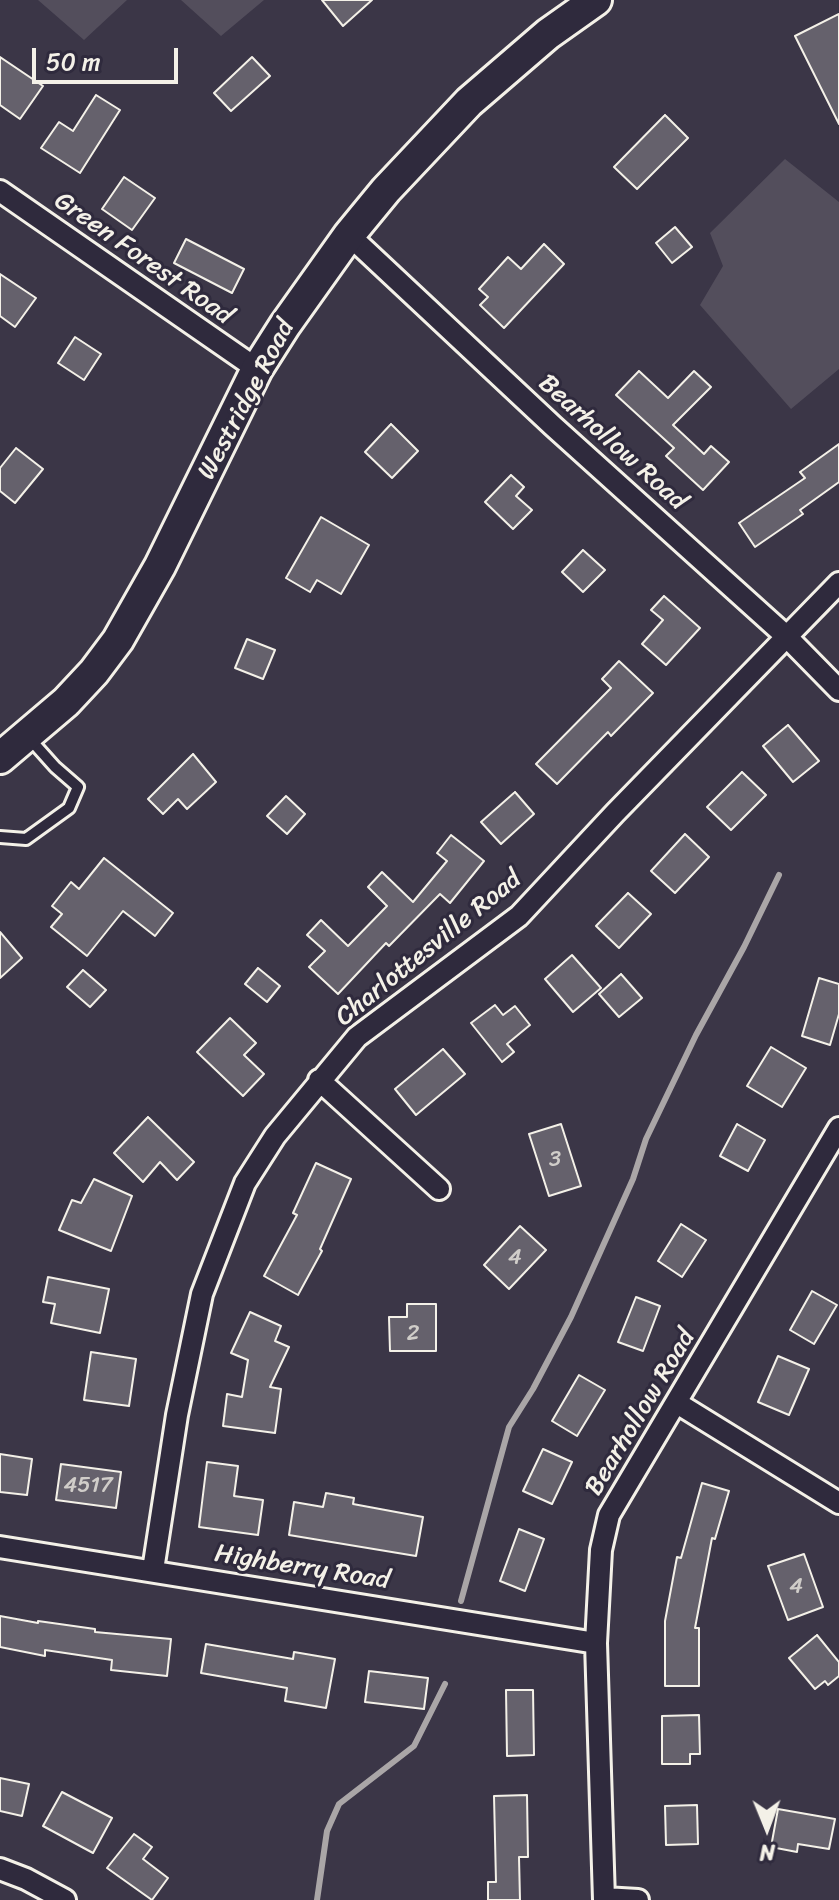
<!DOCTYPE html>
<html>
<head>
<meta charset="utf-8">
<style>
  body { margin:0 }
  #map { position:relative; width:839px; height:1900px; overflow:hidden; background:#3b3647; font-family:Sriracha,sans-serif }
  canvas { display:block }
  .north { position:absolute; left:727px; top:1788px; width:80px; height:80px; -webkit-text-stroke:6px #2f2a3d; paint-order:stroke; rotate:179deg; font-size:22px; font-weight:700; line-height:32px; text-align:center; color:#f4f1e8 }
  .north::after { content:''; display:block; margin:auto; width:28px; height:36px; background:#f4f1e8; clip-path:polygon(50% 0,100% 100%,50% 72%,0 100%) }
  .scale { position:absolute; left:32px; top:48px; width:146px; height:36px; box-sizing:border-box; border:4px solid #f4f1e8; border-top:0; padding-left:10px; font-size:24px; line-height:28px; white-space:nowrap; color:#f4f1e8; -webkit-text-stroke:6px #2f2a3d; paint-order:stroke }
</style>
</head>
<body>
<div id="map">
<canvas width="839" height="1900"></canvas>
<div class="north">N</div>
<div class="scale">50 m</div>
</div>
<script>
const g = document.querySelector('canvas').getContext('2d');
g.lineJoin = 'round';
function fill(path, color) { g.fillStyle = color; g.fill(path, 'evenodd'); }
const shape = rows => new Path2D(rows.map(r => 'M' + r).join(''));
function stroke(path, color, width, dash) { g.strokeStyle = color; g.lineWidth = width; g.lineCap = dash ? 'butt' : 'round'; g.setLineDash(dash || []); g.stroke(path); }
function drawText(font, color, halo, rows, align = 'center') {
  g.font = font + ' Sriracha,sans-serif'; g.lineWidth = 6; g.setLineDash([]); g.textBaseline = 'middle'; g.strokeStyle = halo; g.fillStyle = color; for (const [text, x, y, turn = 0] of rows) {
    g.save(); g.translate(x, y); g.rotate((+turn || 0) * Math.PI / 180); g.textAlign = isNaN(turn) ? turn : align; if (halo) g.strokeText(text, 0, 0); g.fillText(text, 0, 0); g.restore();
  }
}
fill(shape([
  [38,0,127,0,84,40],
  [181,0,264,0,221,36],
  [785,159,839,202,839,369,791,409,700,305,723,266,710,233]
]), '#534e5c');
stroke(shape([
  [461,1601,509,1427,533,1389,571,1317,633,1179,646,1139,696,1035,744,947,779,875],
  [317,1900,327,1831,339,1804,414,1746,445,1684]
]), '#aaa6a7', 6);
const building = shape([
  [322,0,372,0,343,26,322,0],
  [839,14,839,124,795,36,839,14],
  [0,57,43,86,20,119,0,105,0,57],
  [252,57,270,76,231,111,214,93,252,57],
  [96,95,120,110,80,173,41,148,59,122,73,131,96,95],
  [665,115,688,138,637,189,614,167,665,115],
  [124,177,155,198,132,230,102,209,124,177],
  [675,227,692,247,672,263,656,243,675,227],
  [186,239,244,269,232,293,174,263,186,239],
  [544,244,564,264,504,328,480,305,488,297,479,289,508,257,521,269,544,244],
  [0,274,36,298,15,327,0,316,0,274],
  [75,337,101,354,84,380,58,363,75,337],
  [639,371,668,398,694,371,711,387,673,425,704,454,711,446,729,462,703,490,666,456,674,448,616,395,639,371],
  [391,424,418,451,392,478,365,452,391,424],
  [839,444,839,482,800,510,803,514,755,547,739,523,805,478,800,472,839,444],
  [16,448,43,469,15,503,0,491,0,468,16,448],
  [511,475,524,487,516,496,532,510,513,529,485,502,511,475],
  [321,517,369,545,341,594,317,580,310,592,286,578,321,517],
  [583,550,605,570,583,592,562,572,583,550],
  [664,596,700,628,666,665,642,644,663,620,651,610,664,596],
  [247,639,275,650,263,679,235,668,247,639],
  [619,661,653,693,611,736,608,732,557,784,536,764,611,688,602,679,619,661],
  [788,725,819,761,793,782,763,746,788,725],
  [193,754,216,782,187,809,178,799,163,814,148,799,193,754],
  [742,772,766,795,731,830,707,807,742,772],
  [515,792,534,814,501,844,481,822,515,792],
  [286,796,305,814,287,834,267,816,286,796],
  [685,834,709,857,675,893,651,871,685,834],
  [451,835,484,861,450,903,440,894,389,946,386,943,338,994,309,967,325,951,307,935,321,920,348,946,387,906,368,887,382,872,413,902,447,861,437,853,451,835],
  [104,858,173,913,155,936,123,911,87,956,51,927,62,914,52,906,71,882,79,889,104,858],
  [628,893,651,914,619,948,596,926,628,893],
  [0,932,22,958,0,978,0,932],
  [572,955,601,988,573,1012,545,979,572,955],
  [258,968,280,986,267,1002,245,984,258,968],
  [83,970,106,990,90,1007,67,987,83,970],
  [621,974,642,998,619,1017,599,994,621,974],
  [819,978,839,984,839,1014,830,1045,802,1036,819,978],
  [495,1005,503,1015,515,1006,530,1025,507,1044,514,1052,502,1062,471,1023,495,1005],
  [230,1018,256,1043,244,1055,264,1074,243,1096,197,1052,230,1018],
  [771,1047,806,1068,782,1107,747,1086,771,1047],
  [443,1049,465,1074,416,1115,395,1089,443,1049],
  [148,1117,194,1162,177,1180,160,1162,143,1182,114,1153,148,1117],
  [561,1124,581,1186,549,1196,529,1134,561,1124],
  [737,1124,765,1140,748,1171,720,1156,737,1124],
  [316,1163,351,1179,320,1249,322,1251,298,1295,264,1276,297,1215,293,1213,316,1163],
  [94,1179,132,1196,111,1251,59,1230,72,1200,81,1203,94,1179],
  [681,1224,706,1240,682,1277,658,1261,681,1224],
  [520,1226,546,1250,509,1289,484,1265,520,1226],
  [48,1277,109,1289,100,1333,51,1323,55,1304,43,1302,48,1277],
  [812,1291,837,1305,814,1344,790,1330,812,1291],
  [636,1297,660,1306,643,1351,618,1342,636,1297],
  [407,1304,436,1304,436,1351,390,1351,389,1317,407,1317,407,1304],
  [250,1312,281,1326,275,1341,289,1347,270,1387,281,1389,275,1433,223,1426,227,1394,242,1397,248,1360,231,1353,250,1312],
  [91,1352,136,1359,129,1406,84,1400,91,1352],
  [778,1356,809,1369,789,1415,758,1402,778,1356],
  [579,1375,605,1390,577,1436,552,1421,579,1375],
  [543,1449,572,1462,552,1504,523,1491,543,1449],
  [0,1454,32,1459,27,1495,0,1492,0,1454],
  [207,1462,238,1466,234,1496,263,1500,258,1535,199,1527,207,1462],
  [61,1464,121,1472,116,1508,56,1500,61,1464],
  [702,1483,729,1491,715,1539,712,1538,695,1628,699,1628,699,1686,665,1686,665,1621,677,1557,681,1558,702,1483],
  [326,1493,354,1498,353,1504,423,1517,416,1556,289,1535,294,1502,323,1507,326,1493],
  [519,1529,544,1539,525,1591,500,1581,519,1529],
  [804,1554,823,1607,788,1620,768,1566,804,1554],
  [0,1616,38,1623,38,1621,95,1629,95,1632,171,1639,167,1676,111,1670,112,1660,45,1650,45,1656,0,1647,0,1616],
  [817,1635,839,1662,839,1676,828,1685,825,1681,815,1689,789,1658,817,1635],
  [206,1644,293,1659,294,1652,335,1659,326,1708,285,1701,287,1688,201,1673,206,1644],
  [369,1671,428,1678,424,1709,365,1702,369,1671],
  [506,1690,533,1690,534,1755,507,1756,506,1690],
  [699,1715,700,1754,690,1754,690,1764,662,1764,662,1716,699,1715],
  [0,1778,29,1784,22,1816,0,1811,0,1778],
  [62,1792,112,1818,93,1853,43,1826,62,1792],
  [527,1795,528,1857,519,1857,520,1900,488,1900,488,1882,496,1882,494,1796,527,1795],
  [697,1805,698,1844,666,1845,665,1806,697,1805],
  [778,1809,835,1819,829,1849,798,1844,797,1852,771,1847,778,1809],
  [134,1834,152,1847,143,1859,168,1878,152,1900,107,1868,134,1834]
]);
fill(building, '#65616c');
stroke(building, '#f4f1e8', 2);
const lane = shape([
  [0,837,26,839,69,808,78,787,55,767,30,739]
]);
const street = shape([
  [0,191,257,369],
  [349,235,553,426,786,636,839,690],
  [319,1080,439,1189],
  [677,1403,839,1503],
  [0,1547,596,1643],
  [153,1570,177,1415,202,1294,245,1183,275,1136,357,1037,519,916,615,813,839,583],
  [0,1869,26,1879,65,1900],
  [604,1898,638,1900],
  [604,1900,596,1643,601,1550,609,1515,839,1128]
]);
const secondary = shape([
  [0,758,66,702,94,672,118,640,160,566,257,369,285,325,349,235,386,190,469,102,548,34,596,0]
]);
stroke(lane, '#f4f1e8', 16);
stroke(street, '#f4f1e8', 26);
stroke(secondary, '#f4f1e8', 36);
stroke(lane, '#2f2a3d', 10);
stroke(street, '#2f2a3d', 20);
stroke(secondary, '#2f2a3d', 30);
drawText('22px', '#d0cdc9', null, [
  ["3",555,1160],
  ["4",515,1258],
  ["2",413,1334],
  ["4517",88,1486],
  ["4",796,1587]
]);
drawText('26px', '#f4f1e8', '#2f2a3d', [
  ["Green Forest Road",143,259,35],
  ["Westridge Road",247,400,-62],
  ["Bearhollow Road",612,443,42],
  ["Charlottesville Road",429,949,-39],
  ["Bearhollow Road",641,1413,-59],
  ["Highberry Road",302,1568,9]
]);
</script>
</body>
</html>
